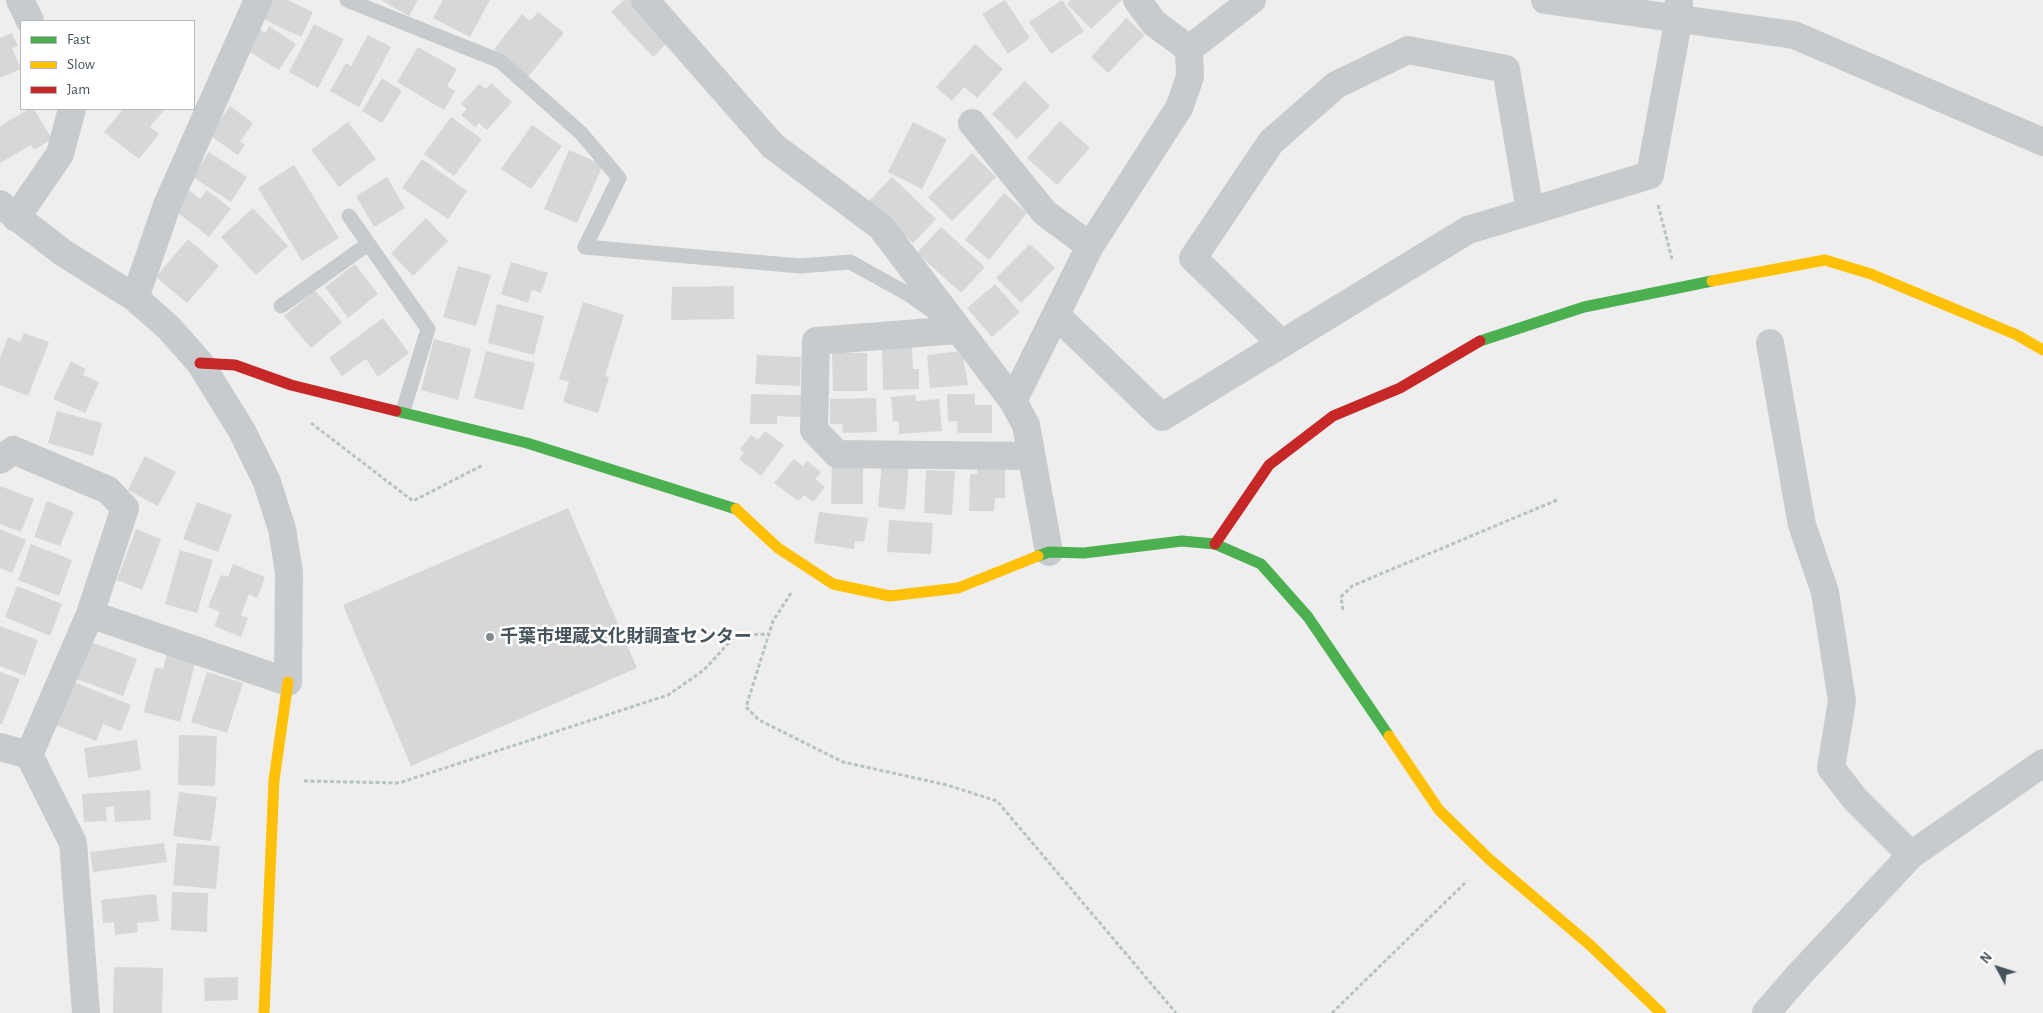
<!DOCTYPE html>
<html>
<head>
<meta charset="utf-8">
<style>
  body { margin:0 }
  #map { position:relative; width:2043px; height:1013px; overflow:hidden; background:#efeeee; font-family:"Alegreya Sans",sans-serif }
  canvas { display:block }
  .legend { position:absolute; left:20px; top:20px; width:175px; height:90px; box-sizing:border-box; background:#fff; border:1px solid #b5babd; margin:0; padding:6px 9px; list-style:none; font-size:15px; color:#45535b }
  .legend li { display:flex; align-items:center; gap:10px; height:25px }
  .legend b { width:25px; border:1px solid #b5babd }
  .north { position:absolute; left:1973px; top:943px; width:50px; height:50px; -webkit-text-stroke:4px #fff; paint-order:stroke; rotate:310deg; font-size:14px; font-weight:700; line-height:20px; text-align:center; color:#45535b }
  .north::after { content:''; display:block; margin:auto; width:18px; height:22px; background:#45535b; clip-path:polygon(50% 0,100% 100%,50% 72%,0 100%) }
</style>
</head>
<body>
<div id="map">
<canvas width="2043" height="1013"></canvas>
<ul class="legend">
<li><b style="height:6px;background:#4caf50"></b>Fast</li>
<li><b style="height:6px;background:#ffc107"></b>Slow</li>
<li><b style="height:6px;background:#c62828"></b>Jam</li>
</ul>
<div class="north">N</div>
</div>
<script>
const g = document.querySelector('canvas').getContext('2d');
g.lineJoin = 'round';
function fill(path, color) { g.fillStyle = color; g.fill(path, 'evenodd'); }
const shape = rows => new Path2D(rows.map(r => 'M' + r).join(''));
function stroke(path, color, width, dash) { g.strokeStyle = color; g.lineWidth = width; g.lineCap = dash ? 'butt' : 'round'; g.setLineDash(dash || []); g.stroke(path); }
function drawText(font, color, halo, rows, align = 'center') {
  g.font = font + ' "Alegreya Sans","Noto Sans JP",sans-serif'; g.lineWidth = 5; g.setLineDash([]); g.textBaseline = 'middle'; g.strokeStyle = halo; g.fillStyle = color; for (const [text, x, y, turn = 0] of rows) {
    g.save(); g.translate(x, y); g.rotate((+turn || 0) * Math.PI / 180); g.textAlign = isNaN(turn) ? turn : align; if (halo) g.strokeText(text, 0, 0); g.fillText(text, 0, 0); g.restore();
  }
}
fill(shape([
  [268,0,288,0,313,12,301,37,259,17],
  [381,0,418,0,409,16],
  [443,0,490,0,470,37,433,18],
  [624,0,631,0,670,40,653,57,611,12],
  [1005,0,1030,38,1008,54,982,14],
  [1062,0,1084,31,1051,54,1029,22],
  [1071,0,1122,0,1091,29,1067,4],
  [538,12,564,33,528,77,494,49,522,14,530,21],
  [1126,18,1145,35,1108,73,1091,57],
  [314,24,344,39,318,88,289,72],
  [269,26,296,44,279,70,240,46,258,28,265,33],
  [12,33,18,46,12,48,21,69,0,78,0,38],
  [368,35,391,47,359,107,330,91,346,63,351,66],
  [975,44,1003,69,977,98,964,87,952,101,936,87],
  [418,47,457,69,447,86,455,91,444,110,397,82],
  [382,78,402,91,382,123,362,111],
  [1025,81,1050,106,1017,139,992,114],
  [491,83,512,102,487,130,479,123,475,127,461,115,467,109,461,104,479,84,486,89],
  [230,106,253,123,240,142,245,145,238,155,209,135],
  [29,109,34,109,52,139,34,150,31,145,0,163,0,126],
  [123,109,165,109,150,127,159,134,139,159,104,132],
  [451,117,482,139,454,176,424,154],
  [1060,121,1090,148,1057,185,1027,158],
  [348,122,376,159,339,187,311,150],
  [913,122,947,139,922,189,888,172],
  [532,125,562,146,531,189,501,169],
  [569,150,603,165,577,223,544,209],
  [209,152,247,177,231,202,193,177],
  [972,153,996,177,952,221,928,197],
  [422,159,467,191,448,219,402,188],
  [294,165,339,238,302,261,258,188],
  [387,177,405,208,374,227,356,196],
  [892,177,936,219,913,243,869,201],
  [188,189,200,199,207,190,231,209,209,237,173,209],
  [1004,193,1027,213,989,260,965,240],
  [253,208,288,246,256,275,221,237],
  [426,218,448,241,413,276,391,253],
  [941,227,985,267,961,293,917,253],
  [188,239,219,266,187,303,156,277],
  [1030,244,1055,268,1021,303,996,278],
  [511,262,548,273,541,293,532,290,528,303,501,294],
  [355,264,378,294,348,318,325,287],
  [458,266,491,275,476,326,443,317],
  [995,284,1020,312,992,337,967,308],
  [734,286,734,319,671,320,672,287],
  [315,290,342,322,311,348,284,316],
  [583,302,624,315,605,376,609,377,598,413,563,402,569,382,559,379],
  [497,304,544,316,534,355,488,343],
  [383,318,409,353,378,377,366,359,342,376,329,358],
  [24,333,49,342,28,396,0,385,0,358,8,337,20,342],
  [434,339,471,349,458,400,421,390],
  [912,346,913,369,919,369,919,389,883,390,882,347],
  [486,351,535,363,523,410,474,398],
  [962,351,968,385,930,388,927,355],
  [832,353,867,353,867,391,833,391],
  [757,355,801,357,800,386,755,384],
  [71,361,86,369,83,375,99,382,85,413,53,399],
  [751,394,801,395,801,417,777,416,777,424,750,424],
  [947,394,975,394,975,405,992,405,992,433,958,433,957,421,948,422],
  [915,395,916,401,939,399,942,431,899,434,899,421,893,421,891,397],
  [876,398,877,432,843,433,842,424,830,424,830,399],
  [57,411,102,423,93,456,48,443],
  [765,431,784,445,761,476,739,459,744,453,740,449,751,435,758,440],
  [145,456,176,472,158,506,128,490],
  [794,459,803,466,807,461,821,472,815,479,825,487,813,502,804,495,798,501,774,483],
  [832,461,863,462,863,504,831,504],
  [882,462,909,464,905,510,878,507],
  [977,463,1005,464,1005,498,995,498,994,511,969,511,970,474,977,474],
  [926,470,955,471,952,515,924,513],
  [0,486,34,499,21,532,0,524],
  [47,501,74,512,60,546,34,537],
  [197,502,232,515,218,552,183,539],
  [568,508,637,668,411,766,343,605],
  [819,512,868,518,864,542,855,541,854,549,814,543],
  [889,520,933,523,931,554,887,552],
  [0,529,26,540,12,573,0,568],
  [136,529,161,539,142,590,117,580],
  [31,544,72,560,59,596,18,580],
  [180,550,213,560,197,613,165,604],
  [233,564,265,577,257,598,249,594,241,615,248,618,241,637,214,626,220,612,208,607,221,575,228,577],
  [17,586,62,604,50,636,5,617],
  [0,626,38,640,25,676,0,666],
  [88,641,137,659,123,696,74,678],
  [167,653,196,660,180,722,144,712,155,667,163,669],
  [0,672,20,679,2,724,0,724],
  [207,672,243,683,227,733,191,722],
  [74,682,131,705,121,731,103,724,96,741,56,725],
  [179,735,217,736,215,786,178,785],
  [137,740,141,770,88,778,84,748],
  [150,790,151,820,115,822,114,806,106,807,107,821,84,822,82,794],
  [179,792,217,797,211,841,173,836],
  [164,843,167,862,93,872,90,852],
  [177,843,220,846,216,889,173,885],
  [172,892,208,893,207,932,171,930],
  [156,894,159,921,137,923,138,932,115,935,114,922,103,923,101,900],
  [114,967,163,968,162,1013,113,1013],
  [238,977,238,1000,205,1001,204,978]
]), '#d6d7d8');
stroke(shape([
  [1658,205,1672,259],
  [311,423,413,501,483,465],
  [791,593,773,621,746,707,759,720,843,762,947,785,997,801,1176,1013],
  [1343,610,1341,597,1352,586,1557,500],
  [304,781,399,783,668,695,704,670,736,635,769,634],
  [1332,1013,1467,881]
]), '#b6c3be', 3, [4, 2.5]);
stroke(shape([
  [347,0,500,61,581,133,619,178,585,247,800,266,850,262,908,294,939,316],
  [349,216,428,329,403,411],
  [281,306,368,244]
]), '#c8cbcd', 15);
stroke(shape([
  [20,0,30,21],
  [645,0,773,146,881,227,1013,401,1026,425,1049,552],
  [1545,0,1794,35,2043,142],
  [1189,49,1252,0],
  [972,123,1045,213,1090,246],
  [0,204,62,252,135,298,169,328,200,363,242,431,267,482,282,529,289,572,288,682,90,614],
  [16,218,60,154,72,109],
  [135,298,167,205,258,0],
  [1056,315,1162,417,1468,230,1650,175,1679,17,1679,0],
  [958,330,816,341,814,430,837,454,1030,456],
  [1770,343,1802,525,1825,592,1842,701,1831,768,1855,799,1911,855],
  [1282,344,1193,258,1271,142,1336,85,1408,50,1506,69,1530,211],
  [1013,401,1090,246,1179,108,1190,77,1189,49,1154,23,1137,0],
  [0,460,13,450,108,490,125,508,90,614,29,755],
  [0,747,29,755,73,843,86,1013],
  [1766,1013,1798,976,1911,855,2043,763]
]), '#c8cbcd', 28);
stroke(shape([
  [1480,341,1584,307,1712,281],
  [396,411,527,443,736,509],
  [1038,556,1049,552,1084,553,1182,541,1215,544,1261,564,1308,617,1389,736]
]), '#4caf50', 11);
stroke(shape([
  [1712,281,1825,260,1871,274,2017,335,2043,350],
  [736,509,778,548,833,584,890,596,958,588,1038,556],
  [1389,736,1439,810,1489,859,1590,945,1661,1013],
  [264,1013,274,780,288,682]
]), '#ffc107', 11);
stroke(shape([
  [200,363,235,365,291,385,396,411],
  [1215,544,1269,465,1333,416,1400,388,1480,341]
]), '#c62828', 11);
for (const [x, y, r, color] of [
  [490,637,5,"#80898e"]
]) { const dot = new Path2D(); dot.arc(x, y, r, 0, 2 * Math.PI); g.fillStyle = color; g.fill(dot); stroke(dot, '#fff', 2); }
drawText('bold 18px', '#45535b', '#fff', [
  ["千葉市埋蔵文化財調査センター",500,637]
], 'left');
</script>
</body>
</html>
